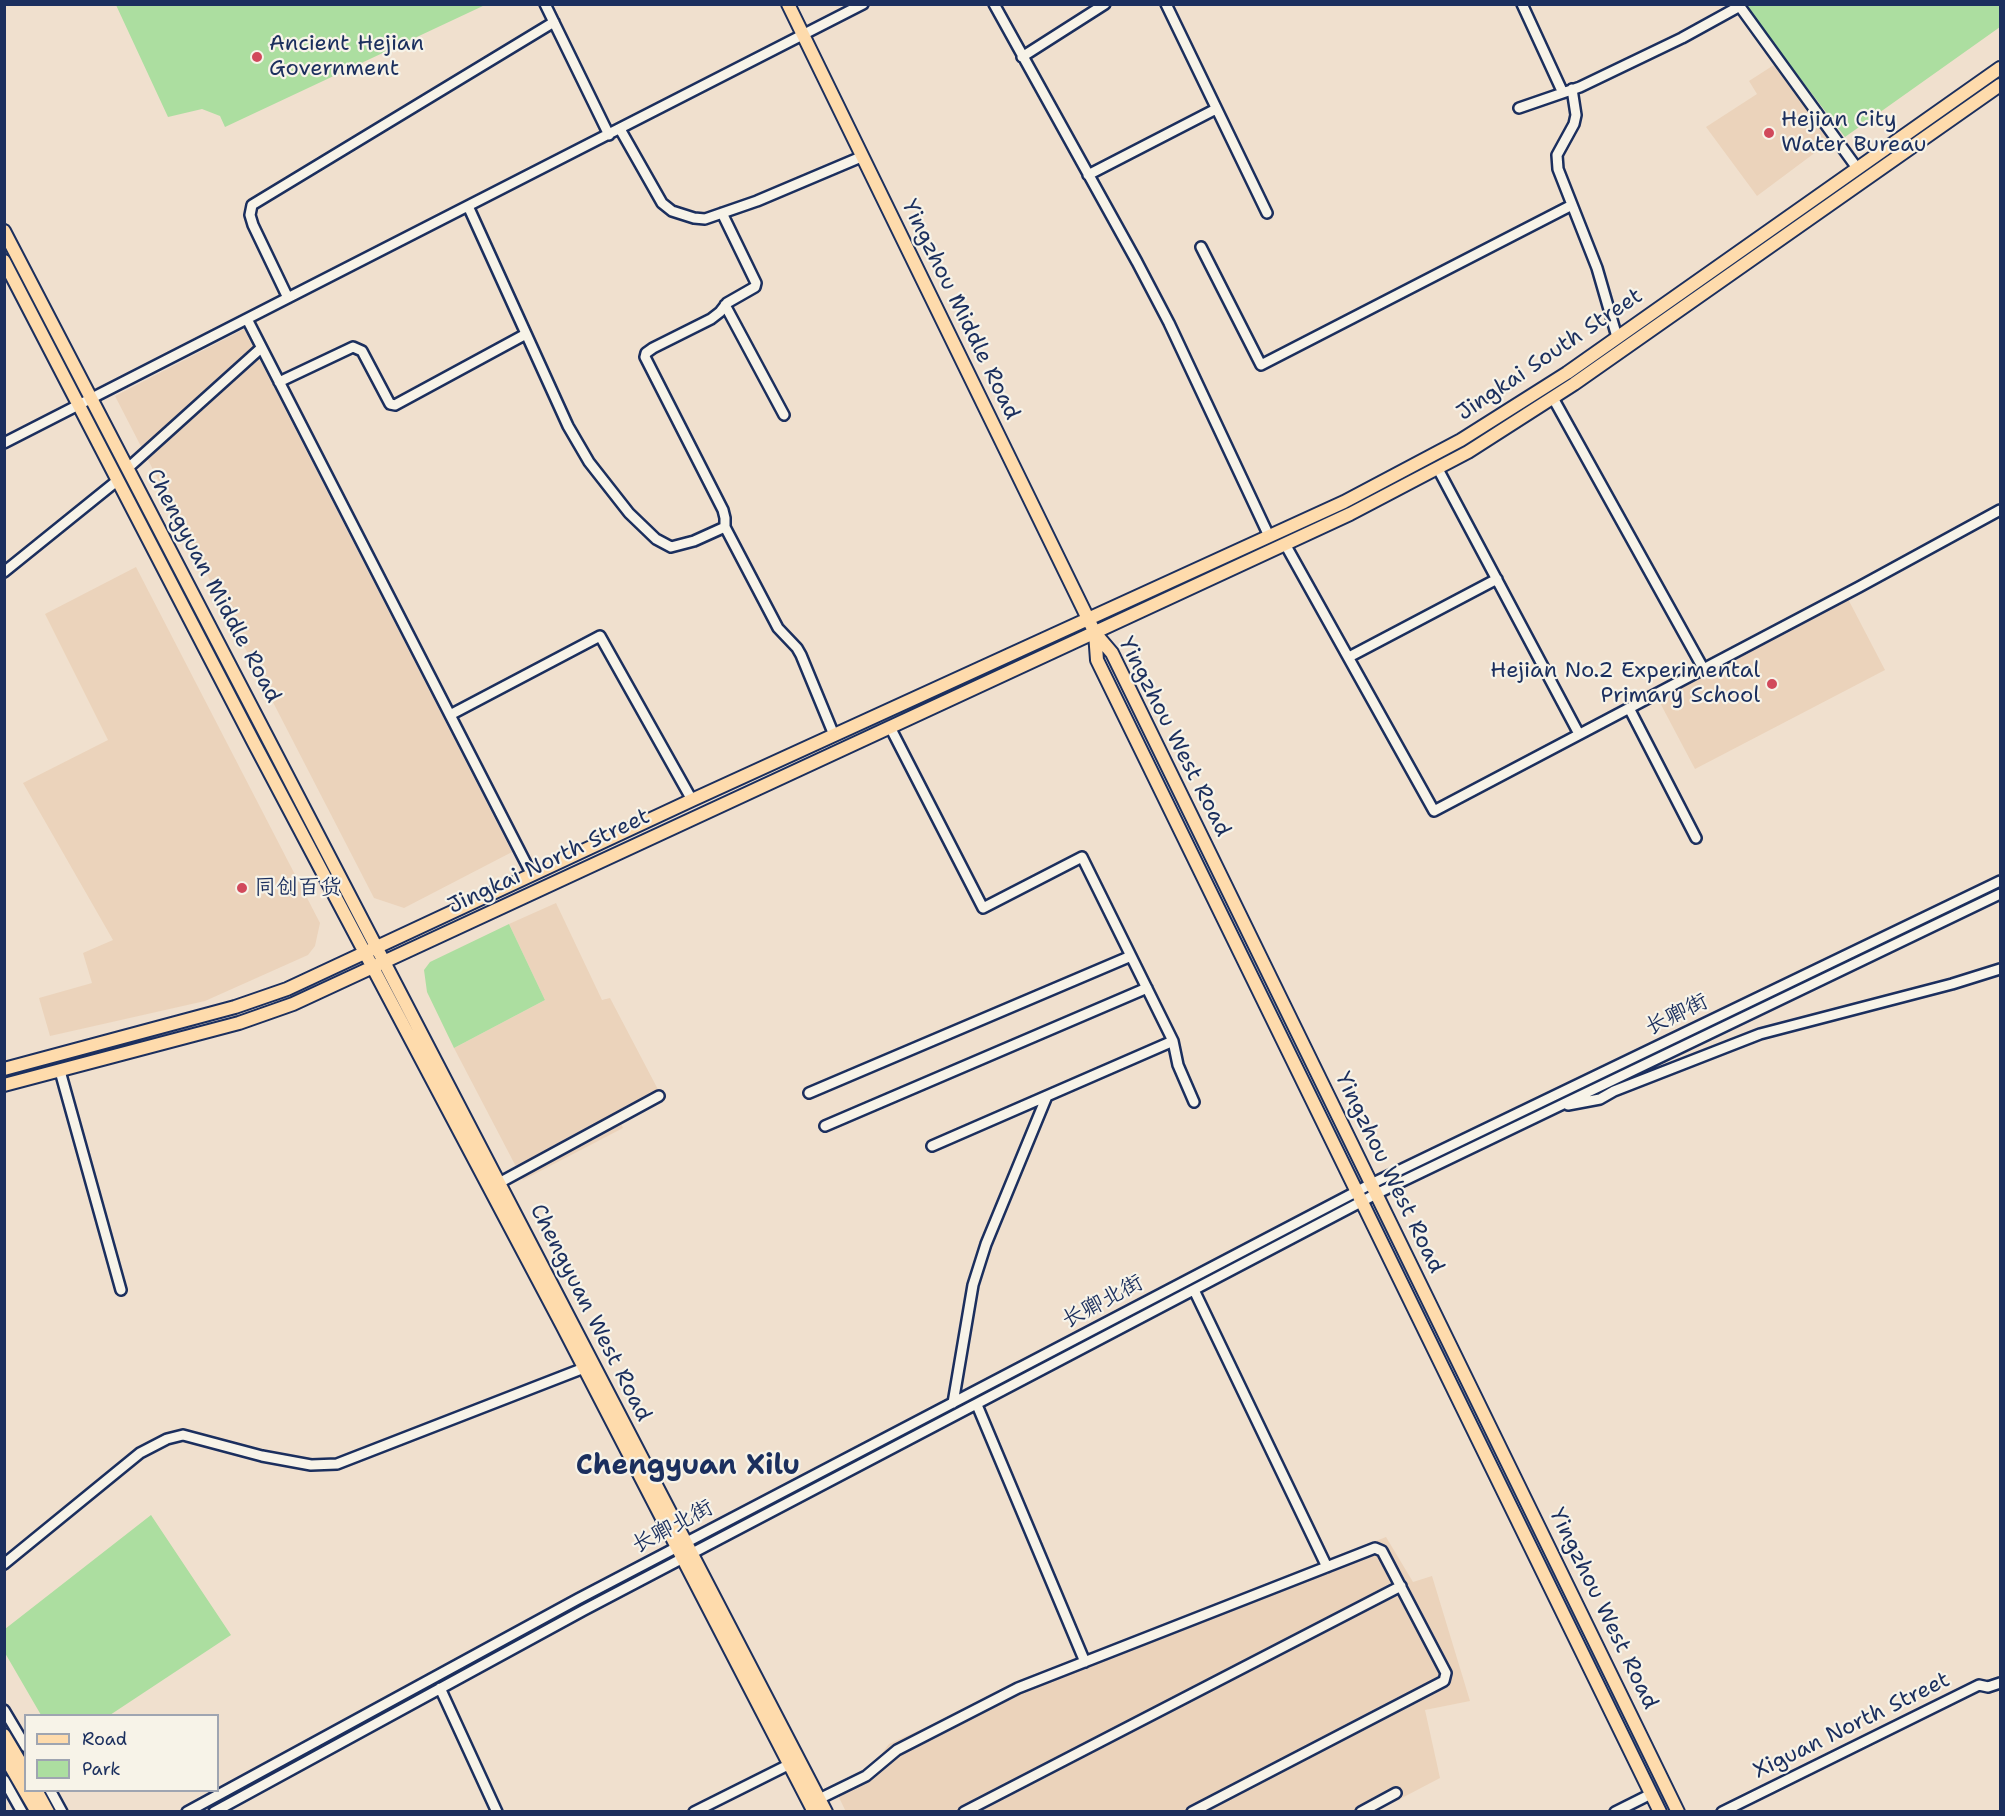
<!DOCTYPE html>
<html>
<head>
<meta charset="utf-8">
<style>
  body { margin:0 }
  #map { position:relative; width:2005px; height:1816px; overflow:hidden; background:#f0e0ce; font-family:"Shantell Sans",sans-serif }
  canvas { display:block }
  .frame { position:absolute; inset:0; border:6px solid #1b2f5e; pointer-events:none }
  .legend { position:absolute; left:24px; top:1714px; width:195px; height:78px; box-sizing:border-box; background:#f7f3e8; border:2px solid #9fa5b1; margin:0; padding:8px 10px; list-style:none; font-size:18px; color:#1b2f5e }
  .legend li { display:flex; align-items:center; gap:12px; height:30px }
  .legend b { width:30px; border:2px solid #9fa5b1 }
</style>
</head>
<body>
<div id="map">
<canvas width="2005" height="1816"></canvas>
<div class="frame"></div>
<ul class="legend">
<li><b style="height:8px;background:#fedbac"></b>Road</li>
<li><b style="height:16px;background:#acdea0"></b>Park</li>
</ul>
</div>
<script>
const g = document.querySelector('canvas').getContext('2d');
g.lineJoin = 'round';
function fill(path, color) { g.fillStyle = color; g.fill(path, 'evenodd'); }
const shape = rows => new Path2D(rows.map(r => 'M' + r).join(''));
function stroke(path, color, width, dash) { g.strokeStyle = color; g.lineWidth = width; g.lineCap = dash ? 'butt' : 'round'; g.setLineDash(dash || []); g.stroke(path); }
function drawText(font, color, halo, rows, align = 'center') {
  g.font = font + ' "Shantell Sans","LXGW WenKai TC",sans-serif'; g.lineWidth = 4.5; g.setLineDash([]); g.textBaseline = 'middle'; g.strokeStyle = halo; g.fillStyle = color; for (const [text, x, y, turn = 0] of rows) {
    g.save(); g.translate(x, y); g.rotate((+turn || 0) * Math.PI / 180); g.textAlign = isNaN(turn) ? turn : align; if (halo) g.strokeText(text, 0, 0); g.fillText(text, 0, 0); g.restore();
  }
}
fill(shape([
  [1777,63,1832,140,1757,196,1706,127,1757,94,1749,81],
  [244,329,512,852,404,908,374,898,115,396],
  [136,567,320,923,315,946,308,955,205,1001,50,1036,39,998,92,983,83,953,113,940,23,783,108,740,45,614],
  [1848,599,1885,670,1695,769,1658,699],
  [556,903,602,1000,610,998,663,1099,620,1121,623,1128,523,1180,454,1048,545,1000,509,924],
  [1386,1537,1413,1582,1432,1576,1470,1701,1425,1710,1440,1778,1377,1811,846,1812,833,1785,873,1765,889,1744,977,1704,985,1697]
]), '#ebd3bb');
fill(shape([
  [116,5,485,5,225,127,220,116,202,109,168,117],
  [1744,5,2000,5,2000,27,1845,137],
  [509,924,545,1000,454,1048,427,992,424,970,430,962],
  [151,1515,231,1635,110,1715,41,1715,5,1653,5,1629]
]), '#acdea0');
const minor = shape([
  [545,4,609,135],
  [994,4,1137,262,1169,323,1269,536],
  [1166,4,1267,213],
  [1522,4,1563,93],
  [1738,4,1857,168],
  [1022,57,1105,4],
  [1572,89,1576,115,1574,124,1557,155,1558,169,1597,268,1617,337],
  [1519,108,1580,87,1682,38,1740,6],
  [620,129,662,203,672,211,694,218,705,219,757,201,861,157],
  [1088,175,1216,109],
  [468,206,568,426,589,462,629,513,656,539,671,547,694,541,725,527,778,628,797,648,801,655,834,735],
  [722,213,756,283,755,287,727,303,720,312,711,319,653,348,646,353,645,357,723,510,725,518,725,527],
  [1201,247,1261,365,1572,205],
  [288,298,253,225,250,215,252,205,554,22],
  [725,305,784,415],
  [247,319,532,875],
  [279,382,353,347,362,351,390,404,395,405,526,334],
  [1553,398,1703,668],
  [4,443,863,4],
  [128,468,260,349],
  [1438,469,1579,734],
  [1285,544,1434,811,1859,587,2000,510],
  [4,572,118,480],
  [1349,657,1497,579],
  [1629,708,1696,838],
  [450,715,600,636,692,800],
  [890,727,983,908,1082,857,1173,1041,1178,1065,1194,1102],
  [60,1071,121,1290],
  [809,1093,1131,956],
  [1568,1105,1600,1099,1614,1091,1760,1034,1952,984,2000,969],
  [825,1126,1147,988],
  [932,1146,1173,1041],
  [499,1183,659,1096],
  [1194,1290,1327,1567],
  [953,1403,973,1285,986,1244,1047,1096],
  [977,1405,1085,1662],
  [4,1564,140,1453,167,1439,183,1435,262,1456,311,1465,337,1464,584,1368],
  [440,1688,497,1812],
  [4,1710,26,1747],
  [4,1780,22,1812],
  [50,1790,62,1812],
  [819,1799,866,1776,897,1750,1018,1688,1375,1548,1382,1551,1446,1673,1444,1681,1192,1812],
  [187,1812,578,1599,1371,1184,2000,881],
  [214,1812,584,1610,1376,1194,2000,894],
  [694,1812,790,1764],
  [964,1812,1401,1586],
  [1361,1812,1396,1793],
  [1615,1812,1651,1794],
  [1722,1812,1979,1685,1988,1687,2000,1683]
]);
const major = shape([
  [788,4,1095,633,1112,653,1678,1812],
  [4,231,826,1812],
  [4,261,254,743,562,1325,814,1812],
  [1095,633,1097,660,1660,1812],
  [4,1069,235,1007,287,989,692,800,1344,502,1461,440,1567,373,2000,68],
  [4,1085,239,1023,293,1004,1350,514,1468,452,1574,384,2000,85],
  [4,1735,26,1772],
  [4,1755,37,1812],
  [36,1790,48,1812]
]);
stroke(minor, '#1b2f5e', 14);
stroke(major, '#1b2f5e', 16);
stroke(minor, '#f7f3e8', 9);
stroke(major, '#fedbac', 12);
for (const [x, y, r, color] of [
  [257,57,6,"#d1495b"],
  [1769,133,6,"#d1495b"],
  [1772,684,6,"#d1495b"],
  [242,888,6,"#d1495b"]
]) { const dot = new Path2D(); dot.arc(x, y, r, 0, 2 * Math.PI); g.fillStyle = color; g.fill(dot); stroke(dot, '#f7f3e8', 2); }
drawText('22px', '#1b2f5e', '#f7f3e8', [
  ["Ancient Hejian",269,44],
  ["Government",269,69],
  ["Hejian City",1781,120],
  ["Water Bureau",1781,145],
  ["Hejian No.2 Experimental",1760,671,"right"],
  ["Primary School",1760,696,"right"],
  ["同创百货",254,888]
], 'left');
drawText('22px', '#1b2f5e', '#f7f3e8', [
  ["Yingzhou Middle Road",960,310,64],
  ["Jingkai South Street",1550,355,-34],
  ["Chengyuan Middle Road",213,586,62],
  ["Yingzhou West Road",1174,737,63],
  ["Jingkai North Street",549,862,-25],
  ["长卿街",1677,1015,-26],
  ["Yingzhou West Road",1389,1173,64],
  ["长卿北街",1103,1302,-28],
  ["Chengyuan West Road",590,1313,63],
  ["长卿北街",673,1527,-28],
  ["Yingzhou West Road",1603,1609,64],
  ["Xiguan North Street",1852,1726,-26]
]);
drawText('bold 28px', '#1b2f5e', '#f7f3e8', [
  ["Chengyuan Xilu",688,1467]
]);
</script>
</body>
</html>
